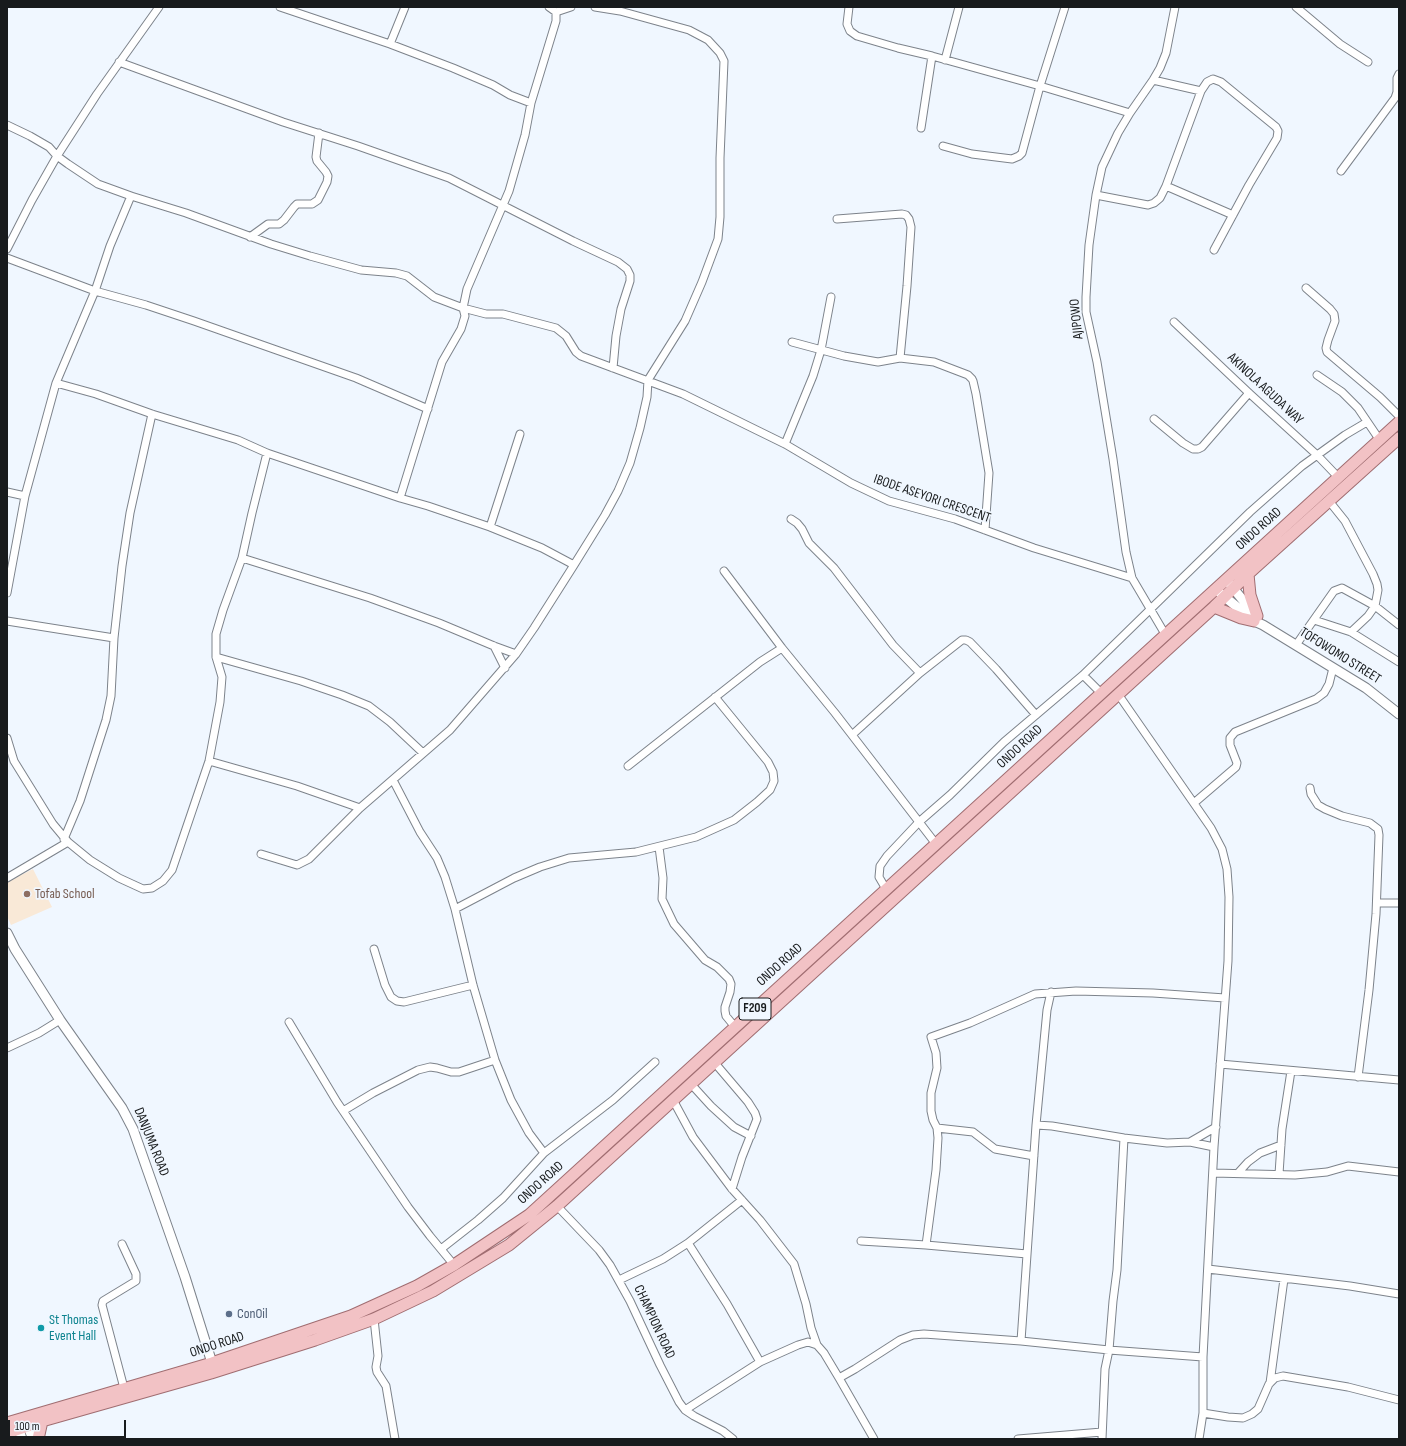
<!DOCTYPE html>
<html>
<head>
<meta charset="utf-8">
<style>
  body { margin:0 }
  #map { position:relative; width:1406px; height:1446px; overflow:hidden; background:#f0f7ff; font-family:"Sofia Sans Condensed",sans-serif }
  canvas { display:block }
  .frame { position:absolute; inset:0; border:8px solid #181b1d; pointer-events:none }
  .scale { position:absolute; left:8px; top:1420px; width:118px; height:18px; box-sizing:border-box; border:2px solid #181b1d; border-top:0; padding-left:5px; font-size:12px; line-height:14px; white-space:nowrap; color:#181b1d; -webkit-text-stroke:3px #f0f7ff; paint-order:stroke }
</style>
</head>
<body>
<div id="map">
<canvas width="1406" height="1446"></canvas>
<div class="frame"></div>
<div class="scale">100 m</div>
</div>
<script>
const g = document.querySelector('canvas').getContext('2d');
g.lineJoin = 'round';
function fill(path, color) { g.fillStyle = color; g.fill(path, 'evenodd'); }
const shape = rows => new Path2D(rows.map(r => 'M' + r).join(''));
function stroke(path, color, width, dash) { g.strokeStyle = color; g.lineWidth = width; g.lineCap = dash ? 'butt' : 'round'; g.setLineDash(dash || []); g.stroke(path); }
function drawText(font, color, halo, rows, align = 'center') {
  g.font = font + ' "Sofia Sans Condensed",sans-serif'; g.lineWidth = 3.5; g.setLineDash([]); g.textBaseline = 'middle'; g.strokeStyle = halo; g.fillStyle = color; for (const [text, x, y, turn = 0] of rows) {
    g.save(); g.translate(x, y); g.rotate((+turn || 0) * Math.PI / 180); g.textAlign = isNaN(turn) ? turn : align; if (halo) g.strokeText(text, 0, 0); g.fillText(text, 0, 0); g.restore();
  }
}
fill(shape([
  [33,869,52,907,11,925,7,916,7,882]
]), '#f9e9d7');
const minor = shape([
  [280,7,390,44,453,68,493,85,510,95,531,103],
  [549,7,556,12,556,21,531,103,525,135,509,191,467,289,463,308,486,314,503,314,556,328,566,336,576,352,581,356,683,394,785,444,851,483,889,501,955,519,1034,548,1132,578],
  [849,7,847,24,850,31,857,36,898,48,932,56,1040,86,1130,113],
  [1296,7,1340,44,1368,62],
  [556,12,571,7],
  [390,44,405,7],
  [945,60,959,7],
  [119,62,283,122,358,146,449,178,573,241,618,262,627,269,630,275,630,281,621,309,616,336,613,368],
  [1153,80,1201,91],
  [1397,92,1397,78,1399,74],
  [7,125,30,136,49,147,57,156,68,164,98,184,131,196,186,213,271,244,310,256,361,270,396,273,407,276,434,297,463,308,465,316,461,329,442,362,400,498],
  [921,128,932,56],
  [943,146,972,154,1012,159,1019,156,1022,153,1040,86,1065,7],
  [1341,171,1395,98,1397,92,1399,93],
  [1166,186,1201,91,1207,82,1213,79,1221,82,1276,127,1278,131,1277,138,1249,185,1214,250],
  [1096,195,1148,205,1154,203,1160,198,1166,186,1233,215],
  [837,219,902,214,906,215,909,219,911,227,907,286,900,358],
  [250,237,268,224,279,224,284,220,294,207,297,204,312,204,318,200,327,182,328,176,326,172,317,161,316,157,319,133],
  [7,249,32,200,57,156,97,94,159,7],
  [7,258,95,291,146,305,194,321,356,378,428,409],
  [1306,288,1330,309,1334,314,1335,321,1328,340,1326,348,1327,352,1380,397,1399,416],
  [1174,322,1249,393,1317,455,1338,477],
  [792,342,844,356,878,362,900,358,934,362,968,375,972,379,973,381,976,394,989,473,985,530],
  [1317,375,1342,392,1358,408,1379,439],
  [56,383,96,394,152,414,238,440,267,453,400,498,428,506,490,527,542,548,574,565],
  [1154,419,1183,443,1193,449,1198,449,1202,447,1249,393],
  [785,444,813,376,821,350,831,297],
  [7,492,25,496],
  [1329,501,1345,521,1373,574,1377,584,1378,590,1375,606,1368,616,1351,632],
  [791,519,797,523,802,529,809,543,834,568,893,645,920,673],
  [490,527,520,434],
  [242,558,370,598,439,623,494,646,516,654],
  [724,571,782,648,835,713,936,844],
  [7,593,25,496,56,383,95,291,110,246,131,196],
  [1314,620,1351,632,1399,662],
  [7,621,114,638],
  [1165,634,1132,578,1126,552,1113,459,1097,362,1086,312,1086,297,1089,245,1096,195,1102,167,1118,133,1130,113,1153,80,1160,68,1166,53,1175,7],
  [1296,645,1334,591,1342,588,1375,606,1399,625],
  [494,646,505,668],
  [216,657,301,681,342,695,369,706,390,722,423,753],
  [1083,675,1101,693],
  [1118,694,1211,828,1222,849,1227,869,1229,897,1228,961,1214,1147,1203,1357,1203,1413,1199,1439],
  [852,735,920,673,962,640,966,640,970,642,996,669,1036,715],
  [7,738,14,761,53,824,68,842,90,860,119,878,143,889,152,888,163,881,172,870,209,761,220,702,222,677,216,657,216,634,223,610,242,558,252,513,267,453],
  [209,761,297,786,360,808],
  [628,766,760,662,782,648],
  [393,780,420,832,437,858,445,877,455,909,473,985,495,1060,511,1100,529,1133,544,1153],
  [1310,788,1311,794,1318,805,1325,809,1342,816,1370,823,1378,829,1379,835,1376,914,1369,990,1358,1077],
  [1194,803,1236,767,1237,763,1230,745,1230,738,1235,732,1316,699,1324,693,1329,684,1333,668],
  [64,839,80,801,106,720,111,696,114,638,122,566,130,513,152,414],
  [659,847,663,878,662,899,674,924,705,960,717,967,729,979,731,984,730,992,725,1007,725,1011,726,1016,735,1027],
  [261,854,297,865,309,859,360,808,450,730,516,654,534,628,574,565,605,515,618,491,630,463,640,428,647,397,648,380,685,321,702,282,718,239,720,217,720,158,724,61,720,53,708,40,689,30,620,11,595,7],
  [7,878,68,842],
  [886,889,879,877,880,866,887,856,919,822,950,795,1004,742,1083,675,1250,512,1302,466,1345,435,1367,422],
  [1377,903,1399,903],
  [455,909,514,878,540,867,569,858,636,852,696,837,734,820,757,802,770,790,774,781,773,772,768,762,715,697],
  [374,949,385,985,391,997,397,1001,404,1002,473,985],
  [289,1022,337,1102,408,1207,430,1236,454,1265],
  [7,1048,39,1033,60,1020],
  [714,1062,748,1102,755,1113,757,1119,742,1157,732,1189],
  [1220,1064,1399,1080],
  [691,1084,711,1106,734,1127,751,1136],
  [673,1100,693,1137,732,1189,760,1220,794,1264,806,1304,811,1328,817,1345,824,1353,839,1378,874,1439],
  [343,1111,373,1093,418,1070,430,1067,437,1068,451,1072,459,1072,495,1060],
  [1036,1125,1052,1126,1124,1138,1167,1143,1190,1142,1214,1147],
  [937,1128,973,1132,995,1149,1034,1156],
  [1190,1142,1216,1127],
  [1213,1173,1295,1175,1327,1172,1348,1166,1399,1172],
  [1238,1173,1248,1162,1260,1153,1281,1145],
  [1279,1174,1282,1129,1291,1071],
  [557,1206,599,1250,610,1265,630,1301,660,1365,679,1402,685,1410,694,1416,723,1431,733,1439],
  [861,1241,926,1245,1027,1254],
  [688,1243,727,1304,760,1362],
  [122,1244,136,1274,136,1281,103,1301,102,1305,124,1388],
  [926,1245,936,1170,938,1138,937,1128,933,1120,931,1111,931,1093,937,1068,936,1053,931,1037,970,1023,1035,994,1076,991,1153,993,1225,998],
  [441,1249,478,1220,503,1198,544,1153,613,1100,655,1062],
  [1208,1269,1350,1286,1399,1294],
  [619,1280,663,1259,688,1243,742,1200],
  [374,1319,378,1356,376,1367,377,1372,386,1386,395,1439],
  [1021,1341,1036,1125,1047,1010,1051,992],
  [839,1378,855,1369,900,1340,913,1335,924,1334,1021,1341,1109,1350,1203,1357],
  [1270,1383,1284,1279],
  [685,1410,760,1362,798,1345,808,1342,817,1345],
  [1203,1413,1228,1417,1243,1418,1252,1414,1258,1409,1269,1384,1275,1378,1283,1376,1348,1387,1399,1400],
  [1018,1439,1102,1432],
  [1102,1439,1105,1369,1109,1350,1113,1301,1117,1270,1124,1138]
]);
const tertiary = shape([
  [1229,583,1255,615],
  [1220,593,1254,621,1263,625,1366,688,1399,714],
  [7,933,15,949,60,1020,122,1108,133,1129,185,1277,212,1363],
  [25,1420,33,1439],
  [17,1423,22,1439]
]);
const primary = shape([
  [1248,574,1250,595,1257,616],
  [1214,607,1241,618,1254,621],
  [7,1423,212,1363,351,1316,417,1286,454,1265,529,1215,1399,422],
  [7,1433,42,1421,211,1373,315,1340,374,1319,433,1291,509,1245,557,1206,1214,607,1248,574,1399,438],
  [38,1439,42,1421]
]);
stroke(minor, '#7d838b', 9);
stroke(tertiary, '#7d838b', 11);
stroke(primary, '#a06d71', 13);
stroke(minor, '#fff', 7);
stroke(tertiary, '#fff', 9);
stroke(primary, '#f2c2c5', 11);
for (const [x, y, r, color] of [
  [27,894,4,"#8d6e63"],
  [229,1314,4,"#5c6f8a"],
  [41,1328,4,"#0f9aa8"]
]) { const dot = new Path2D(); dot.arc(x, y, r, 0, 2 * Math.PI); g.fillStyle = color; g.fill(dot); stroke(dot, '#f0f7ff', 1.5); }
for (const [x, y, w] of [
  [755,1009,32]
]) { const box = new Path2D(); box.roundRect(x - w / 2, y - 11, w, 22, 3); g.fillStyle = '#f0f7ff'; g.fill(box); stroke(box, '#181b1d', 1); }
drawText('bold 13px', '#181b1d', null, [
  ["F209",755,1009]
]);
drawText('14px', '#181b1d', '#f0f7ff', [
  ["AJIPOWO",1077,319,-96],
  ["AKINOLA AGUDA WAY",1265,389,43],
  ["IBODE ASEYORI CRESCENT",932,499,19],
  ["ONDO ROAD",1259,529,-42],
  ["TOFOWOMO STREET",1340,656,32],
  ["ONDO ROAD",1020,747,-43],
  ["ONDO ROAD",780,965,-42],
  ["DANJUMA ROAD",151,1142,68],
  ["ONDO ROAD",541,1183,-42],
  ["CHAMPION ROAD",654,1322,65],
  ["ONDO ROAD",217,1345,-18]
]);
drawText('14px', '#785e54', '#f0f7ff', [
  ["Tofab School",35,894]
], 'left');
drawText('14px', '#4e5e75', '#f0f7ff', [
  ["ConOil",237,1314]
], 'left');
drawText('14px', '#0d838f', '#f0f7ff', [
  ["St Thomas",49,1320],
  ["Event Hall",49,1336]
], 'left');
</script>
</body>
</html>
